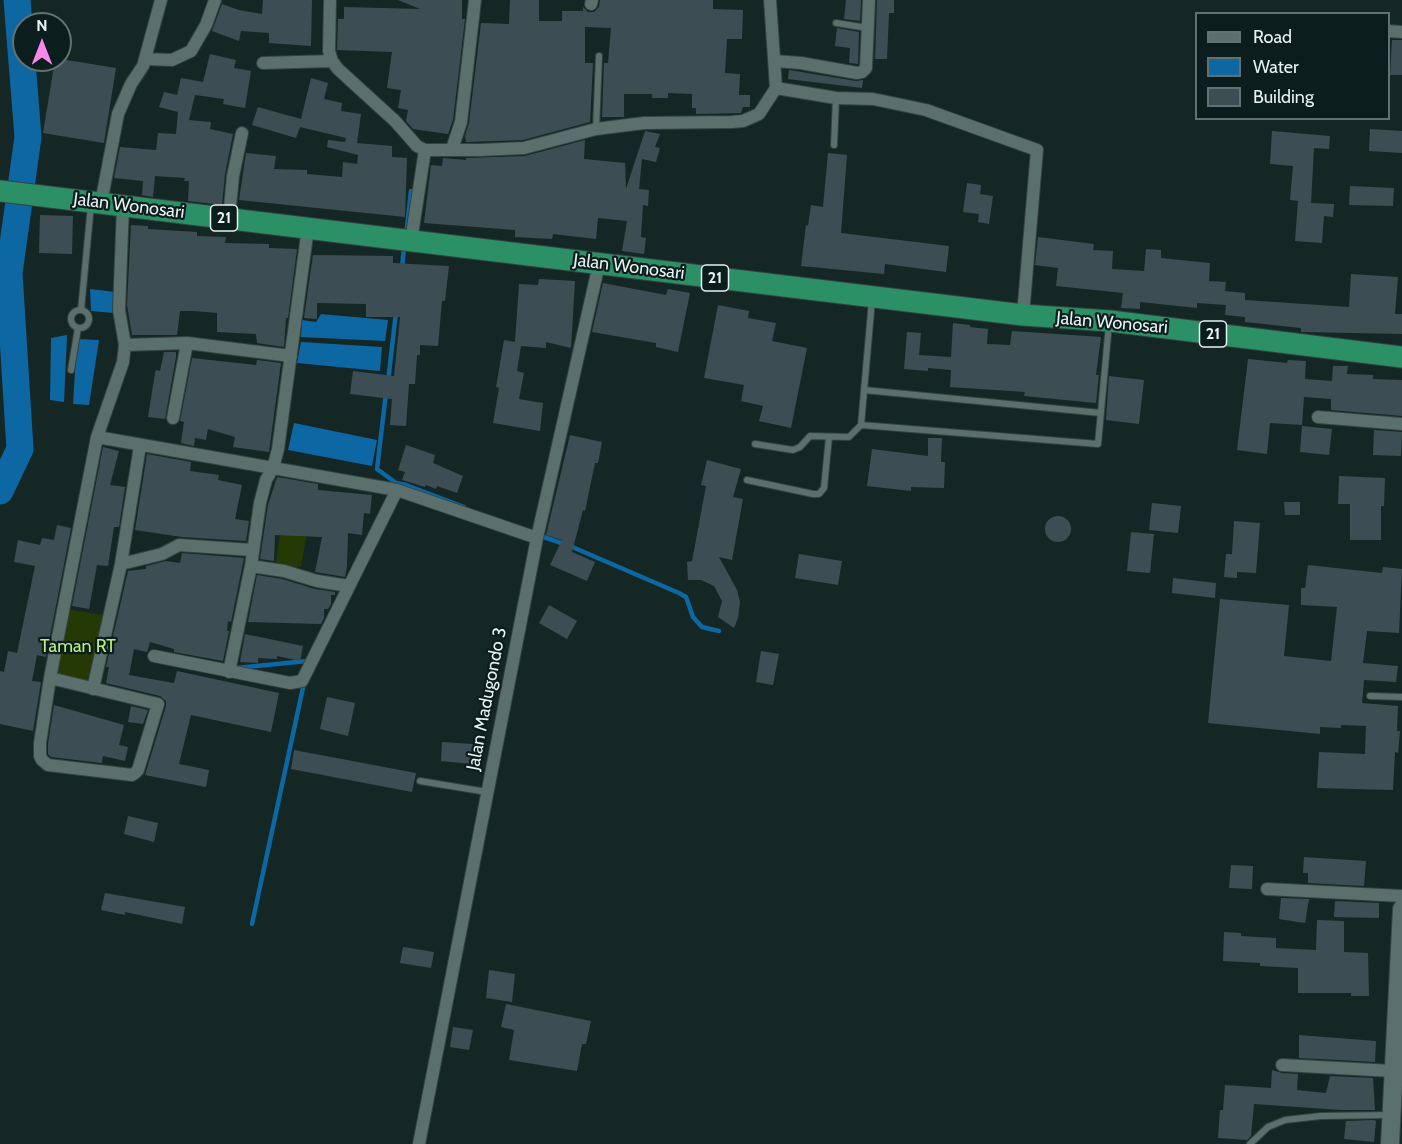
<!DOCTYPE html>
<html>
<head>
<meta charset="utf-8">
<style>
  body { margin:0 }
  #map { position:relative; width:1402px; height:1144px; overflow:hidden; background:#152725; font-family:Cabin,sans-serif }
  canvas { display:block }
  .legend { position:absolute; left:1195px; top:12px; width:195px; height:108px; box-sizing:border-box; background:#0b1d1c; border:2px solid #637271; margin:0; padding:8px 10px; list-style:none; font-size:18px; color:#e7f2f1 }
  .legend li { display:flex; align-items:center; gap:12px; height:30px }
  .legend b { width:30px; border:2px solid #637271 }
  .north { position:absolute; left:12px; top:12px; width:60px; height:60px; box-sizing:border-box; background:#0b1d1c; border:2px solid #637271; border-radius:50%; rotate:0deg; font-size:16px; font-weight:700; line-height:24px; text-align:center; color:#e7f2f1 }
  .north::after { content:''; display:block; margin:auto; width:21px; height:27px; background:#f888ea; clip-path:polygon(50% 0,100% 100%,50% 72%,0 100%) }
</style>
</head>
<body>
<div id="map">
<canvas width="1402" height="1144"></canvas>
<ul class="legend">
<li><b style="height:8px;background:#5b6f6c"></b>Road</li>
<li><b style="height:16px;background:#0d67a2"></b>Water</li>
<li><b style="height:16px;background:#3c4e53"></b>Building</li>
</ul>
<div class="north">N</div>
</div>
<script>
const g = document.querySelector('canvas').getContext('2d');
g.lineJoin = 'round';
function fill(path, color) { g.fillStyle = color; g.fill(path, 'evenodd'); }
const shape = rows => new Path2D(rows.map(r => 'M' + r).join(''));
function stroke(path, color, width, dash) { g.strokeStyle = color; g.lineWidth = width; g.lineCap = dash ? 'butt' : 'round'; g.setLineDash(dash || []); g.stroke(path); }
function drawText(font, color, halo, rows, align = 'center') {
  g.font = font + ' Cabin,sans-serif'; g.lineWidth = 4.5; g.setLineDash([]); g.textBaseline = 'middle'; g.strokeStyle = halo; g.fillStyle = color; for (const [text, x, y, turn = 0] of rows) {
    g.save(); g.translate(x, y); g.rotate((+turn || 0) * Math.PI / 180); g.textAlign = isNaN(turn) ? turn : align; if (halo) g.strokeText(text, 0, 0); g.fillText(text, 0, 0); g.restore();
  }
}
fill(shape([
  [283,511,310,517,301,566,291,569,276,562],
  [66,609,104,615,92,684,53,675]
]), '#243903');
fill(shape([
  [90,289,115,292,114,313,91,311],
  [321,314,388,320,385,341,301,337,302,320,316,322],
  [67,335,64,402,50,400,51,338],
  [77,339,99,340,89,405,73,404],
  [301,342,382,347,380,371,297,363],
  [294,423,377,440,372,466,288,450]
]), '#0d67a2');
stroke(shape([
  [406,236,411,191],
  [402,268,404,247],
  [388,382,396,312],
  [386,393,377,469,396,483,406,485,464,507],
  [538,535,570,546,679,593,686,597,693,617,702,627,719,631],
  [236,668,307,661],
  [252,924,304,683]
]), '#0d67a2', 4.5);
stroke(shape([
  [0,491,20,449,9,273,28,137,17,0]
]), '#0d67a2', 27);
fill(shape([
  [263,0,312,0,311,46,269,43,269,33,241,31,239,41,212,31,222,4,239,10,262,14],
  [398,0,462,0,462,19,465,19,453,120,448,134,413,129,406,121,408,110,398,108,401,90,387,88,392,52,337,50,338,19,344,19,344,7,420,9],
  [510,0,539,0,539,21,562,21,562,11,583,11,583,7,588,12,594,12,599,7,600,0,713,0,713,9,743,10,742,39,727,39,725,73,740,74,739,95,750,95,750,107,743,107,741,113,696,114,696,108,692,108,692,94,668,93,668,98,652,98,652,94,624,94,624,117,602,117,604,63,608,63,611,28,585,27,585,63,593,63,590,122,523,140,466,142,465,136,469,123,481,23,509,24],
  [846,0,861,0,860,21,844,19],
  [877,0,894,0,894,13,889,13,887,59,875,59],
  [837,28,859,32,858,64,849,63,850,48,835,46],
  [1392,40,1402,40,1402,75,1390,75],
  [210,54,236,60,234,68,251,71,245,108,223,104,224,99,195,95,189,120,211,122,210,129,233,134,225,174,222,205,188,201,189,181,184,181,185,178,155,176,153,197,142,195,143,181,114,178,120,147,156,150,158,133,176,134,178,112,159,107,164,92,177,95,181,78,203,82],
  [60,59,116,68,104,143,43,133,55,60],
  [789,70,856,81,863,80,862,88,788,79],
  [311,78,328,83,324,99,342,103,341,111,361,114,357,143,392,146,392,157,407,158,405,217,239,200,246,153,276,156,274,169,307,170,307,174,342,177,343,162,357,164,358,155,327,147,328,140,345,142,346,138,300,127,296,138,252,125,258,107,301,119],
  [1370,129,1402,131,1402,153,1369,151],
  [645,131,660,134,655,147,660,148,656,162,642,159,639,189,649,190,648,206,643,205,641,237,646,238,644,254,622,251,627,221,598,218,596,239,553,234,552,239,515,237,515,230,424,223,431,165,442,166,443,158,466,160,466,158,525,156,585,140,584,159,625,163,626,189],
  [1272,131,1330,136,1329,149,1314,148,1311,203,1334,204,1333,217,1324,216,1322,243,1295,241,1298,201,1290,200,1293,166,1270,164],
  [828,153,847,155,841,233,949,246,946,272,885,264,884,274,801,266,806,225,808,226,811,205,823,207],
  [967,183,981,185,980,194,993,196,989,224,978,222,979,214,963,212],
  [1350,186,1394,188,1393,206,1349,205],
  [40,215,73,216,72,254,39,253],
  [131,225,148,226,148,229,197,232,197,236,226,237,225,243,269,244,269,248,297,249,288,318,286,318,284,347,257,343,256,334,217,332,217,313,194,311,180,311,177,335,132,335,127,305],
  [1038,237,1094,244,1093,250,1113,251,1112,269,1144,271,1146,249,1161,250,1161,258,1210,263,1209,281,1226,282,1225,291,1245,293,1245,300,1349,307,1351,274,1398,277,1395,314,1402,314,1402,334,1301,332,1301,328,1245,322,1245,317,1225,315,1226,305,1197,303,1197,308,1140,302,1140,309,1121,308,1123,293,1056,286,1058,268,1035,265],
  [313,255,393,256,393,263,449,266,445,301,442,301,438,346,420,345,420,355,417,355,415,384,409,384,406,426,390,425,392,399,350,394,353,371,394,376,400,317,366,317,366,304,317,303,317,319,304,318],
  [539,279,575,281,571,348,546,342,546,348,521,346,517,371,524,373,519,399,543,403,540,431,493,423,499,388,496,387,504,340,515,342,519,284,538,285],
  [603,283,666,295,668,289,690,293,678,352,656,347,656,343,592,332],
  [718,305,749,311,748,318,776,323,772,341,807,348,791,428,759,421,763,406,741,401,744,385,704,378],
  [953,323,970,325,970,327,988,329,987,344,1010,345,1012,331,1101,337,1096,375,1099,375,1096,403,1024,396,1025,392,950,387,951,370,928,368,928,371,904,369,907,332,921,333,919,355,951,357],
  [164,352,176,352,176,357,165,419,148,417,155,373,156,370,160,371],
  [192,358,256,365,257,360,281,363,269,452,233,447,235,437,208,429,206,440,195,438,194,446,181,443,184,422,180,421],
  [1248,359,1287,363,1288,360,1306,361,1305,379,1332,381,1333,366,1348,366,1347,374,1373,375,1373,379,1402,380,1402,416,1331,410,1331,399,1304,397,1302,425,1270,423,1267,454,1237,450],
  [1109,376,1144,380,1139,424,1106,420],
  [1302,426,1332,429,1329,455,1300,452],
  [1374,430,1402,432,1401,456,1373,455],
  [570,435,602,442,598,463,595,463,585,511,583,510,572,552,595,562,587,581,550,565,562,540,546,535],
  [928,438,942,438,941,462,945,462,944,488,911,487,911,491,867,486,872,449,928,456],
  [406,445,435,455,433,463,463,476,457,493,437,486,436,489,426,485,425,487,402,480,405,472,398,470],
  [103,447,119,451,110,485,125,487,119,527,114,527,108,566,97,565,89,609,72,606],
  [147,454,191,462,190,471,219,475,218,480,242,485,235,519,249,521,246,541,182,537,135,530],
  [707,460,741,469,733,497,743,499,732,560,719,557,737,590,740,602,738,618,734,628,718,617,722,601,714,586,701,580,688,580,687,562,692,561,706,486,701,485],
  [1339,476,1385,478,1384,506,1381,506,1381,540,1350,540,1350,504,1338,504],
  [277,477,318,484,318,490,372,495,370,514,364,513,362,535,348,533,347,566,345,577,315,572,322,537,275,535,274,561,260,559,268,505],
  [1284,502,1300,502,1300,515,1285,515],
  [1152,503,1181,506,1178,533,1149,530],
  '1045 529a13 13 0 1 1 26 0a13 13 0 1 1-26 0Z',
  [1234,521,1260,523,1256,573,1237,572,1237,578,1224,577,1226,554,1232,554],
  [57,525,71,528,46,657,37,655,32,681,41,682,33,731,0,724,0,671,4,672,8,651,17,653,35,566,14,562,18,540,40,545,42,538,54,540],
  [1131,532,1154,534,1150,573,1127,571],
  [182,553,244,558,231,622,228,621,227,631,229,631,223,661,174,652,174,649,150,642,147,652,134,649,129,675,174,683,177,671,279,693,271,732,191,715,179,764,209,770,206,787,145,775,166,706,166,701,160,696,106,683,109,667,106,667,128,571,146,569,146,566,166,561,180,563],
  [799,554,842,561,838,585,795,578],
  [1308,565,1382,573,1383,567,1402,569,1399,633,1367,631,1363,663,1398,666,1396,682,1364,680,1362,703,1398,706,1397,731,1400,731,1398,753,1395,752,1393,790,1317,788,1319,752,1365,754,1366,726,1341,725,1341,728,1320,727,1320,734,1208,723,1220,599,1289,605,1284,656,1331,661,1337,607,1301,605,1301,588,1305,588],
  [257,575,282,579,315,589,335,592,335,595,331,595,331,604,328,609,324,609,324,618,321,624,248,622],
  [1173,578,1216,583,1215,598,1172,593],
  [549,605,577,621,567,639,539,623],
  [245,634,303,646,300,661,277,656,277,659,258,658,258,663,240,662],
  [761,651,779,654,773,685,756,682],
  [327,697,355,703,348,736,320,729],
  [54,705,124,725,119,745,128,747,125,761,103,756,102,763,51,757,48,754,48,744],
  [131,706,148,710,143,724,128,722],
  [442,742,473,744,472,764,441,761],
  [294,750,416,773,412,792,291,769],
  [128,816,158,823,154,842,124,834],
  [1304,857,1366,861,1364,886,1308,883,1308,873,1303,873],
  [1231,865,1253,866,1252,889,1229,888],
  [105,893,185,907,182,924,125,912,125,915,101,910],
  [1281,898,1309,899,1305,923,1279,919],
  [1335,901,1379,903,1379,918,1334,917],
  [1317,920,1344,921,1344,952,1368,953,1369,996,1351,996,1351,993,1298,993,1298,968,1260,966,1260,963,1223,961,1224,932,1241,933,1241,936,1276,938,1276,948,1316,950],
  [403,947,434,952,431,968,400,963],
  [489,970,515,974,512,1002,486,998],
  [506,1004,591,1021,586,1044,582,1044,577,1071,509,1060,514,1030,501,1027],
  [453,1027,473,1030,469,1050,450,1047],
  [1299,1035,1376,1041,1375,1062,1299,1058],
  [1272,1070,1282,1073,1298,1074,1297,1090,1326,1093,1330,1076,1373,1078,1375,1110,1341,1110,1254,1104,1251,1136,1247,1140,1218,1138,1220,1110,1223,1110,1225,1085,1271,1088],
  [1374,1120,1376,1121,1374,1142,1344,1139,1346,1121]
]), '#3c4e53');
const service = shape([
  [836,23,868,28],
  [596,129,599,56],
  [834,145,836,98],
  '71 319a9 9 0 1 1 18 0a9 9 0 1 1-18 0Z',
  [81,310,91,205],
  [71,370,78,328],
  [864,390,1101,413],
  [861,425,1098,444,1109,324],
  [755,444,793,450,800,447,810,436,849,437,861,425,872,300],
  [747,480,813,494,819,494,824,488,829,437],
  [1370,696,1402,697],
  [420,781,487,792],
  [1250,1144,1268,1127,1285,1120,1321,1116,1391,1115]
]);
const minor = shape([
  [330,0,329,51,332,61,338,69,395,121,417,146,425,150,480,150,524,148,596,129,644,123,732,122,743,121,759,114,776,88,770,0],
  [591,4,592,0],
  [1388,31,1402,32],
  [145,59,172,60,191,51,206,25,215,0],
  [775,61,801,63,857,73,862,72,866,68,869,0],
  [263,63,332,61],
  [776,88,836,98,873,99,926,110,1037,150,1023,315],
  [452,149,461,122,475,0],
  [101,203,118,114,131,84,143,66,161,0],
  [229,218,233,176,242,133],
  [308,228,278,449,273,468,397,490,537,538],
  [411,241,425,150],
  [125,345,187,343,291,356],
  [1318,417,1402,424],
  [173,418,187,343],
  [97,437,123,362,125,345,119,310,123,206],
  [121,564,162,554,179,545,252,550],
  [251,566,284,571,317,581,349,586],
  [154,656,290,683,302,681,397,490],
  [50,678,97,437,273,468,266,480,260,503,251,566,229,672],
  [50,678,158,704,138,770,135,773,132,775,48,765,42,760,40,756,40,743,50,678],
  [93,689,121,564,140,446],
  [1267,889,1402,896],
  [1282,1065,1393,1071],
  [419,1144,537,538,599,264]
]);
const secondary = shape([
  [1390,1144,1402,909]
]);
const trunk = shape([
  [0,191,1023,315,1110,321,1402,357]
]);
stroke(service, '#344240', 8);
stroke(minor, '#344240', 14);
stroke(secondary, '#344240', 20);
stroke(trunk, '#344240', 23);
stroke(service, '#5b6f6c', 6);
stroke(minor, '#5b6f6c', 12);
stroke(secondary, '#5b6f6c', 18);
stroke(trunk, '#2b9065', 21);
for (const [x, y, w] of [
  [224,218,27],
  [715,278,27],
  [1213,334,27]
]) { const box = new Path2D(); box.roundRect(x - w / 2, y - 13, w, 26, 4.5); g.fillStyle = '#0b1d1c'; g.fill(box); stroke(box, '#e7f2f1', 1.5); }
drawText('bold 16px', '#e7f2f1', null, [
  ["21",224,218],
  ["21",715,278],
  ["21",1213,334]
]);
drawText('18px', '#e7f2f1', '#0b1d1c', [
  ["Jalan Wonosari",129,206,7],
  ["Jalan Wonosari",629,267,7],
  ["Jalan Wonosari",1112,323,5],
  ["Jalan Madugondo 3",487,699,-79]
]);
drawText('18px', '#bbef80', '#0b1d1c', [
  ["Taman RT",78,647]
]);
</script>
</body>
</html>
